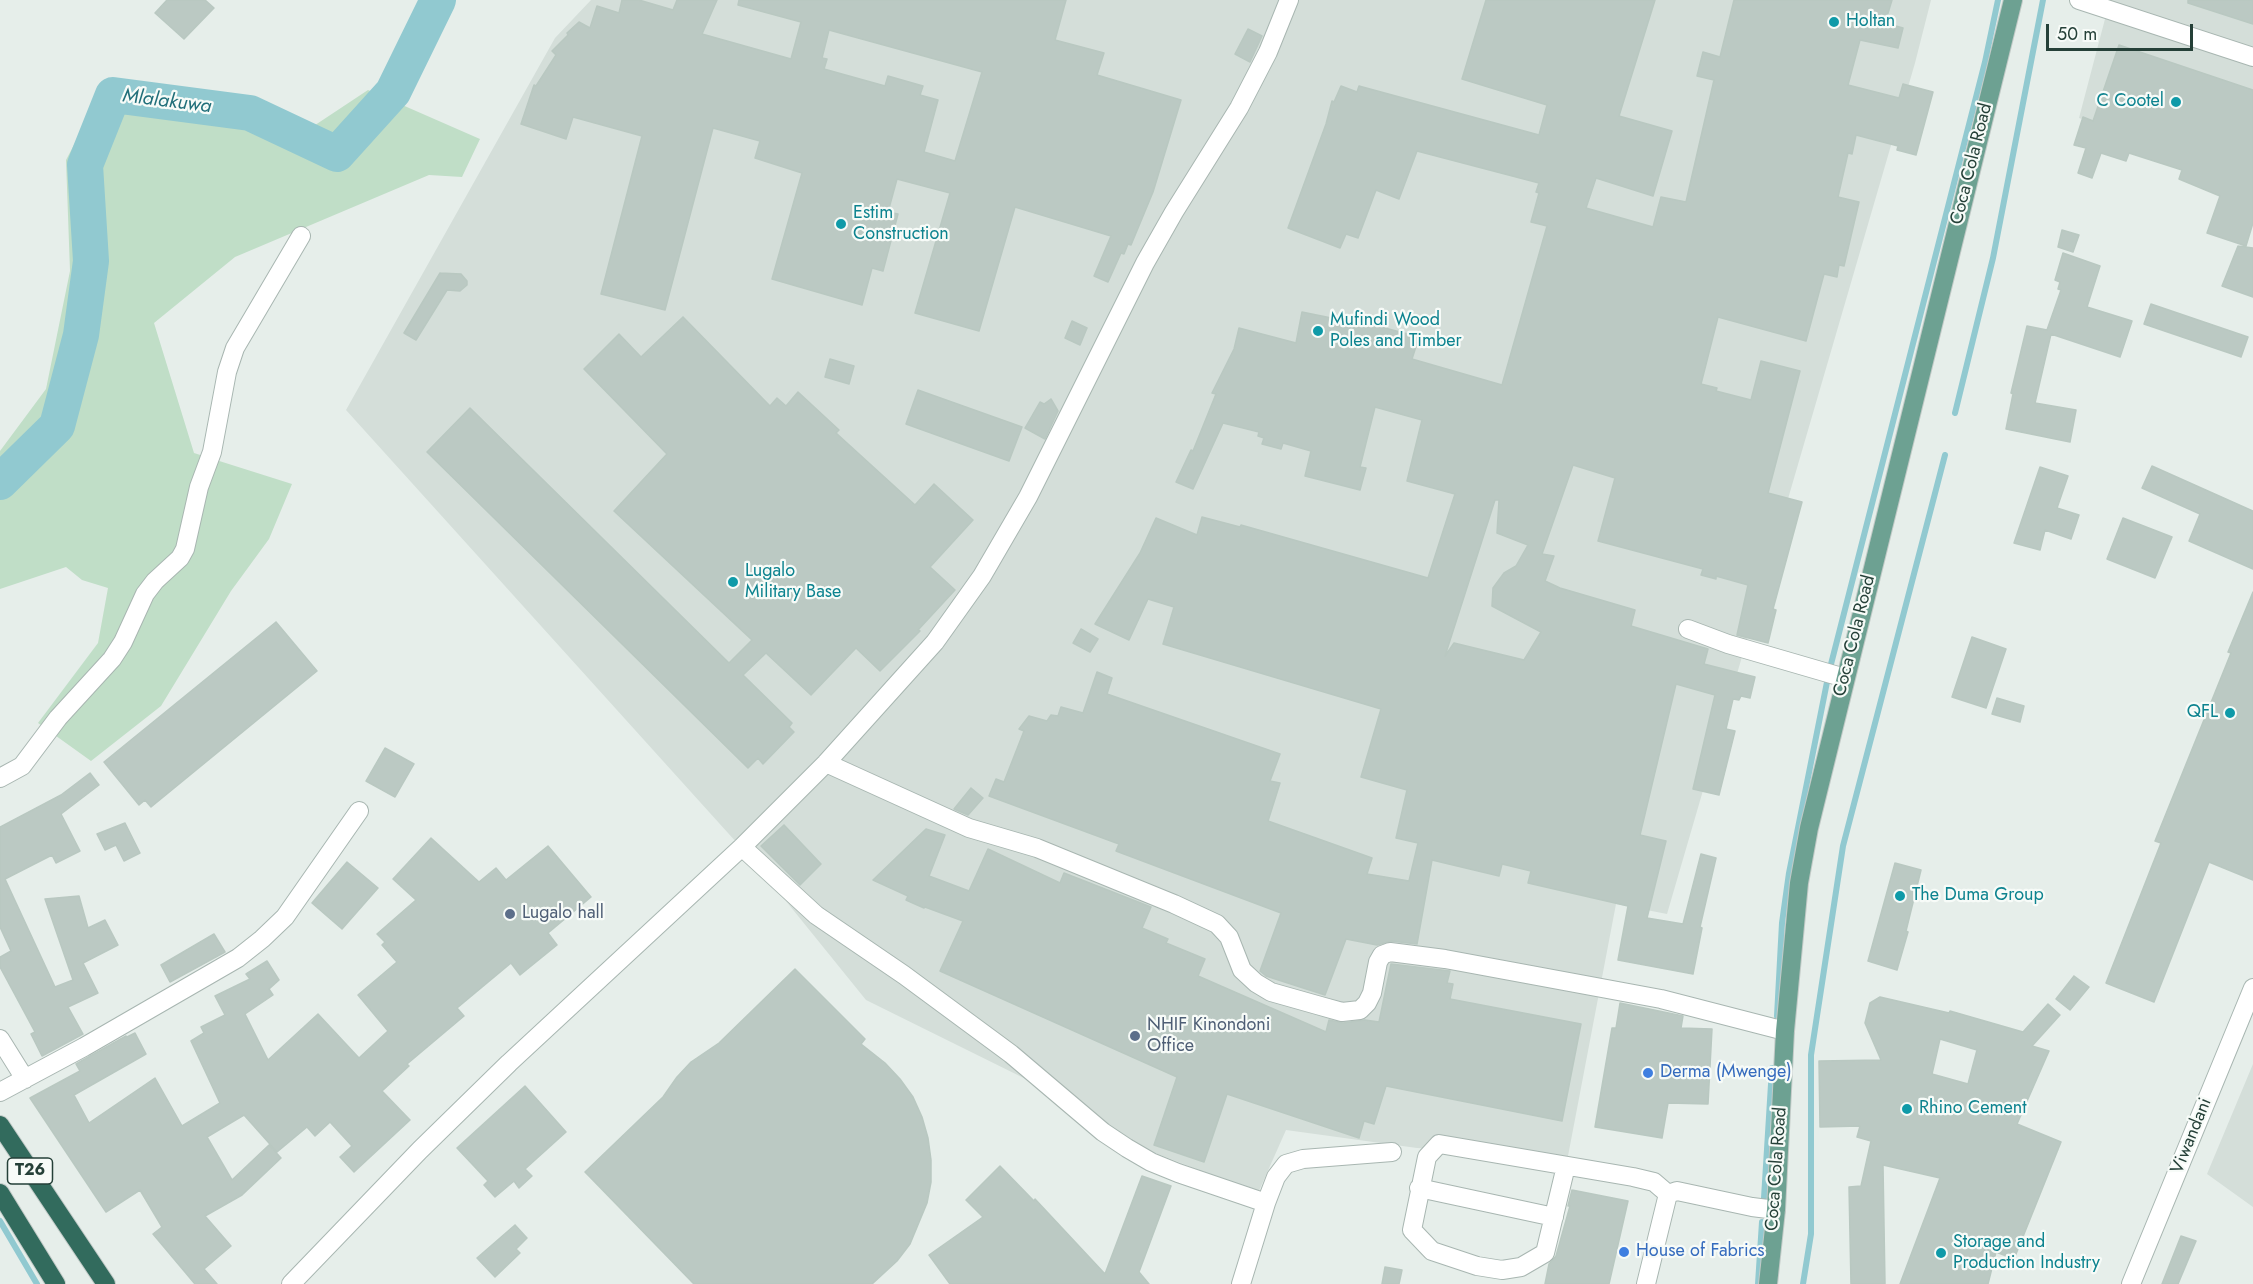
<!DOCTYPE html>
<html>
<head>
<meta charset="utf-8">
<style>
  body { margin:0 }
  #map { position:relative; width:2253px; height:1284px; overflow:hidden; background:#e6eeea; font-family:Jost,sans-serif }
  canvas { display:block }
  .scale { position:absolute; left:2046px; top:24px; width:147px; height:27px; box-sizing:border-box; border:3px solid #254038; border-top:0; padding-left:8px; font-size:18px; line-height:21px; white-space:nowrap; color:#254038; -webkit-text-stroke:4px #f7fbf8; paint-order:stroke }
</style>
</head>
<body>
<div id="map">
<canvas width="2253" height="1284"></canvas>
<div class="scale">50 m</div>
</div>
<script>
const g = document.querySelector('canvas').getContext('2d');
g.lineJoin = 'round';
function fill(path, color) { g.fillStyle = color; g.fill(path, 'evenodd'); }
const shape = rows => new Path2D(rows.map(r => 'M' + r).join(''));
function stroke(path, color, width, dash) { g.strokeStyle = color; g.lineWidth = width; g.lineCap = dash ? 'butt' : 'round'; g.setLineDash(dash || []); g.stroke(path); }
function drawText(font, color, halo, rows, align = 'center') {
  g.font = font + ' Jost,sans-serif'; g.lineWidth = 4.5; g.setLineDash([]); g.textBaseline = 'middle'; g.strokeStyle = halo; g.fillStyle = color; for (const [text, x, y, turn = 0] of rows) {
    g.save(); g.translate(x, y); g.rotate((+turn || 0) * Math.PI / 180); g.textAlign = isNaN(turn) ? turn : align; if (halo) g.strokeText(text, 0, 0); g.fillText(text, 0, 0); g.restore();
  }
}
fill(shape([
  [591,0,1931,0,1915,63,1667,914,1616,904,1568,1156,1417,1148,1286,1130,1258,1193,1150,1151,1054,1093,866,1000,756,864,346,410,555,38],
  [2110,0,2253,0,2253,178,2079,118],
  [2253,1064,2253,1207,2207,1174]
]), '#d4ded9');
fill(shape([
  [105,86,208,95,282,147,368,90,480,139,462,177,429,175,235,257,154,323,194,453,292,484,269,539,231,591,161,706,91,761,38,723,98,643,108,588,82,580,66,567,0,589,0,451,46,389,70,271,66,160]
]), '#c0dec7');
stroke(shape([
  [1955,413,1993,258,2043,0],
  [1777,1016,1782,923,1789,873,1829,672,1985,62,1998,0],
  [1764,1198,1772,1068],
  [0,1221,37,1284],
  [1758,1284,1762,1222],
  [1803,1284,1811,1234,1811,1055,1843,846,1945,455]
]), '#91c9d0', 6);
stroke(shape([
  [0,482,57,426,81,335,91,261,85,165,113,95,250,113,337,154,393,92,438,0]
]), '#91c9d0', 36);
const building = shape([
  [167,0,205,0,214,8,184,39,155,13,167,0],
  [622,0,639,0,673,10,677,0,717,0,702,34,791,59,801,22,738,5,739,0,1066,0,1055,40,1104,53,1097,75,1181,100,1153,192,1131,245,1128,244,1124,254,1121,253,1108,282,1094,276,1111,236,1015,207,979,331,915,313,950,193,897,179,888,212,898,214,883,271,872,268,862,305,772,279,802,173,755,158,760,141,713,128,665,310,601,294,642,136,573,117,566,139,521,124,534,85,536,86,556,55,552,51,568,35,567,33,579,22,590,28,597,6,619,13,622,0],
  [829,30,982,72,955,161,924,152,938,100,920,95,923,86,888,76,885,86,824,69,827,59,822,58,829,30],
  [1486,0,1655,0,1619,116,1672,131,1653,196,1596,178,1586,208,1653,227,1661,197,1686,202,1714,80,1697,76,1703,52,1720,57,1734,0,1892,0,1885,23,1903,28,1898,48,1860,40,1848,85,1899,98,1903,84,1933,92,1916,155,1897,150,1898,146,1856,135,1852,154,1848,153,1838,197,1859,202,1844,266,1839,265,1837,277,1824,274,1806,341,1718,317,1701,384,1717,388,1716,391,1751,400,1761,361,1800,371,1768,493,1802,502,1773,609,1776,610,1768,643,1737,635,1748,585,1716,576,1716,579,1701,575,1703,569,1598,541,1615,478,1573,465,1542,554,1554,556,1545,581,1560,588,1635,610,1631,626,1708,649,1704,664,1755,677,1750,698,1741,696,1739,700,1733,699,1726,729,1735,731,1719,795,1693,789,1715,695,1676,684,1640,835,1666,841,1647,918,1683,924,1701,854,1716,858,1700,927,1702,928,1693,974,1618,960,1628,906,1528,883,1531,871,1502,864,1499,876,1432,860,1417,944,1391,941,1377,945,1346,939,1325,995,1266,976,1260,971,1281,913,1116,851,1119,844,989,796,996,779,1004,782,1024,731,1019,729,1029,716,1047,721,1051,715,1058,716,1061,707,1083,713,1097,672,1112,678,1107,694,1280,754,1270,781,1280,783,1268,821,1372,858,1367,874,1409,881,1418,843,1396,838,1407,790,1361,777,1381,709,1163,644,1174,607,1148,599,1129,640,1095,624,1140,553,1156,518,1197,535,1202,517,1240,527,1241,525,1428,578,1455,494,1407,481,1422,420,1375,407,1360,467,1366,468,1360,490,1305,476,1311,451,1283,443,1281,449,1262,444,1264,438,1258,436,1259,432,1223,423,1193,489,1176,482,1191,450,1193,451,1216,394,1212,393,1234,349,1239,328,1296,343,1302,312,1346,321,1347,318,1419,337,1412,359,1502,385,1547,226,1531,222,1539,193,1536,192,1539,183,1417,151,1399,199,1376,190,1358,238,1346,234,1340,248,1288,228,1326,124,1332,101,1334,102,1341,86,1357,92,1359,86,1539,135,1547,105,1462,79,1486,0],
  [1495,500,1499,500,1497,533,1528,545,1516,566,1504,573,1493,588,1492,606,1541,632,1524,660,1454,643,1445,656,1495,500],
  [2188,0,2253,0,2253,24,2188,3,2188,0],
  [1248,29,1262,36,1250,62,1235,54,1248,29],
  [2119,45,2253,90,2253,223,2246,246,2207,233,2220,196,2179,179,2182,170,2129,153,2126,161,2101,153,2092,178,2078,173,2086,148,2074,145,2083,117,2093,121,2119,45],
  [2062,230,2079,235,2073,252,2058,247,2062,230],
  [2238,246,2253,248,2253,297,2222,286,2238,246],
  [2063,253,2100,266,2087,307,2132,321,2120,357,2051,334,2035,403,2076,410,2070,442,2006,429,2013,394,2011,393,2027,326,2047,330,2061,290,2058,289,2060,282,2055,280,2063,253],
  [440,273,461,274,467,281,467,285,460,291,447,290,416,340,404,333,440,273],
  [2151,304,2248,337,2241,357,2144,324,2151,304],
  [683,317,770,406,777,398,786,406,798,392,839,430,836,433,915,505,934,484,973,520,930,567,955,590,918,630,920,631,880,671,856,648,811,695,766,653,743,675,792,723,789,727,794,732,763,764,758,758,748,768,427,452,470,408,729,663,752,640,614,511,667,454,584,369,619,334,641,357,683,317],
  [1072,321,1087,328,1080,345,1065,338,1072,321],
  [830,359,854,366,849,384,825,377,830,359],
  [918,390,1022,427,1009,461,906,424,918,390],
  [1051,399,1058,411,1045,439,1025,428,1040,402,1044,404,1051,399],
  [2152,466,2253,511,2253,569,2189,541,2200,514,2142,488,2152,466],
  [2040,467,2068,476,2057,508,2079,515,2071,539,2045,530,2040,550,2014,543,2040,467],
  [2123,518,2172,537,2155,578,2107,559,2123,518],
  [2253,592,2253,880,2209,862,2154,1002,2106,983,2161,843,2155,841,2231,653,2228,652,2253,592],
  [276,622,317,671,151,807,145,800,139,805,104,762,276,622],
  [1081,629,1098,639,1090,652,1073,643,1081,629],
  [1972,637,2006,649,1986,708,1952,697,1972,637],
  [1997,698,2024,706,2020,722,1992,714,1997,698],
  [385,748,414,764,395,797,366,781,385,748],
  [90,773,99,785,61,814,80,851,56,863,52,855,5,879,55,987,73,980,45,899,79,896,88,928,105,920,118,945,83,963,98,993,68,1007,83,1034,42,1056,31,1034,35,1032,0,967,0,957,11,951,0,927,0,827,61,795,90,773],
  [971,788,983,798,968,815,954,809,971,788],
  [125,823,140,853,124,861,116,845,105,850,97,834,125,823],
  [784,825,821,864,800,885,761,846,784,825],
  [926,829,945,835,929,876,969,891,988,849,1060,883,1064,873,1151,907,1142,928,1168,939,1166,943,1205,959,1198,976,1326,1032,1329,1020,1343,1023,1365,1020,1379,1022,1391,964,1450,971,1447,983,1453,984,1450,999,1581,1024,1562,1121,1386,1086,1374,1124,1364,1121,1359,1138,1227,1094,1204,1162,1154,1145,1177,1077,940,971,963,921,925,907,924,908,906,900,908,896,873,880,926,829],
  [431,838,479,882,496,868,506,880,548,846,591,897,548,933,557,945,520,975,511,963,457,1008,464,1016,407,1064,409,1066,382,1091,410,1120,354,1172,340,1157,352,1146,330,1122,315,1136,307,1127,277,1152,244,1115,207,1137,232,1180,269,1145,281,1158,242,1195,205,1216,231,1246,204,1269,217,1284,195,1284,153,1234,162,1227,140,1190,106,1212,30,1098,80,1071,76,1064,126,1036,127,1037,135,1033,146,1054,74,1095,89,1123,155,1078,182,1126,220,1103,191,1041,204,1033,201,1027,225,1015,215,996,250,979,246,974,267,961,279,980,269,989,273,995,245,1014,268,1060,318,1014,359,1058,388,1031,358,995,397,962,382,945,385,942,377,934,416,900,393,879,431,838],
  [347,862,378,888,342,929,312,903,347,862],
  [1895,863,1921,870,1906,931,1908,932,1897,970,1868,961,1895,863],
  [214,934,225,952,170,982,161,965,214,934],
  [795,969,865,1039,861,1044,885,1063,900,1079,913,1097,922,1117,928,1138,931,1160,931,1182,927,1203,910,1244,897,1261,872,1284,694,1284,585,1172,663,1097,677,1077,691,1062,719,1043,795,969],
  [2074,976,2089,987,2070,1010,2056,999,2074,976],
  [1880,997,1949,1013,1950,1011,2023,1032,2048,1004,2060,1015,2032,1046,2049,1051,2017,1124,2061,1142,2014,1259,1996,1252,1988,1284,1900,1284,1940,1178,1883,1165,1885,1284,1851,1284,1849,1187,1861,1186,1871,1141,1857,1137,1860,1126,1820,1127,1819,1061,1881,1060,1865,1023,1870,1003,1880,997],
  [1940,1039,1977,1050,1968,1084,1932,1074,1940,1039],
  [1620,1003,1683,1016,1681,1028,1712,1029,1708,1104,1668,1103,1662,1138,1595,1127,1612,1028,1616,1028,1620,1003],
  [525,1086,566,1132,525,1169,532,1176,519,1188,514,1181,495,1197,484,1185,488,1181,457,1148,525,1086],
  [1000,1166,1034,1201,1035,1199,1105,1274,1142,1176,1171,1186,1139,1272,1149,1284,950,1284,929,1255,983,1217,966,1200,1000,1166],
  [1572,1190,1628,1201,1609,1284,1545,1284,1549,1264,1556,1256,1570,1206,1568,1206,1572,1190],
  [515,1225,527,1238,516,1249,520,1253,495,1277,477,1258,515,1225],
  [2181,1236,2196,1241,2178,1284,2162,1284,2181,1236],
  [1385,1267,1402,1270,1399,1284,1382,1284,1385,1267]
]);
fill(building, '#bbc9c3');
stroke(building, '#b9c8c1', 1.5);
const minor = shape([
  [2079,0,2253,57],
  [1688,629,1728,644,1845,678],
  [826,763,969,828,1037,848,1174,904,1217,924,1229,937,1242,970,1256,983,1271,992,1317,1005,1342,1012,1360,1010,1367,1003,1372,993,1378,962,1382,955,1390,952,1445,959,1661,999,1785,1031],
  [0,778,22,766,58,718,112,659,123,642,145,594,155,581,180,558,185,549,199,487,212,452,227,372,235,348,301,236],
  [742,847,816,915,904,975,1011,1054,1103,1132,1127,1148,1151,1162,1178,1173,1266,1203],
  [0,1039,25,1079],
  [0,1092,84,1047,238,958,262,939,285,917,359,811],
  [1566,1166,1545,1253,1521,1267,1502,1270,1477,1266,1432,1251,1412,1230,1427,1157,1439,1144,1633,1177,1654,1182,1668,1194],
  [1419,1188,1554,1217],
  [291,1284,420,1150,509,1063,742,847,826,763,935,642,982,576,1028,497,1145,263,1174,212,1239,108,1268,52,1289,0],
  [1241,1284,1266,1203,1276,1177,1286,1164,1303,1159,1392,1152],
  [1646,1284,1668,1194,1677,1191,1752,1207,1776,1210],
  [2131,1284,2253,988]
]);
const major = shape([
  [1768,1284,1776,1210,1785,1031,1799,883,1809,828,2013,0]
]);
const highway = shape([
  [0,1125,106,1284],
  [0,1193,56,1284]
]);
stroke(minor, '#a8b6b1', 20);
stroke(major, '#c2cac7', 20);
stroke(highway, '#c2cac7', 20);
stroke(minor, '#fff', 18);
stroke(major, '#6da192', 18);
stroke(highway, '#326b5d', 18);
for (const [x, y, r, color] of [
  [1834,22,6,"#0f9aa8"],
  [2176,102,6,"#0f9aa8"],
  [841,224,6,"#0f9aa8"],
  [1318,331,6,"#0f9aa8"],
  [733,582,6,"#0f9aa8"],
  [2230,713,6,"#0f9aa8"],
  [1900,896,6,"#0f9aa8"],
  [510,914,6,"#5c6f8a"],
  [1135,1036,6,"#5c6f8a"],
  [1648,1073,6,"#3f7fe0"],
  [1907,1109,6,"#0f9aa8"],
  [1624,1252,6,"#3f7fe0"],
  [1941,1253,6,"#0f9aa8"]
]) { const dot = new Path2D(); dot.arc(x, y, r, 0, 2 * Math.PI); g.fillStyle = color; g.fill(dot); stroke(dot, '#f7fbf8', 2); }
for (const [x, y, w] of [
  [30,1171,45]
]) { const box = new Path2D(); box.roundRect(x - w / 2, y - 13, w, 26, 4.5); g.fillStyle = '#f7fbf8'; g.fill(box); stroke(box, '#254038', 1.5); }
drawText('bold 16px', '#254038', null, [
  ["T26",30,1171]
]);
drawText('18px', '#0d838f', '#f7fbf8', [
  ["Holtan",1846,22],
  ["C Cootel",2164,102,"right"],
  ["Estim",853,214],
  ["Construction",853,235],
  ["Mufindi Wood",1330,321],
  ["Poles and Timber",1330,342],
  ["Lugalo",745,572],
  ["Military Base",745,593],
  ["QFL",2218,713,"right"],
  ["The Duma Group",1912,896],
  ["Rhino Cement",1919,1109],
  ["Storage and",1953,1243],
  ["Production Industry",1953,1264]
], 'left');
drawText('18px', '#254038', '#f7fbf8', [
  ["Coca Cola Road",1972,164,-76],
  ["Coca Cola Road",1855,636,-76],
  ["Viwandani",2192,1136,-68],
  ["Coca Cola Road",1777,1169,-86]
]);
drawText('18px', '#4e5e75', '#f7fbf8', [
  ["Lugalo hall",522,914],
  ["NHIF Kinondoni",1147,1026],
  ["Office",1147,1047]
], 'left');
drawText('18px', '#366cbe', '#f7fbf8', [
  ["Derma (Mwenge)",1660,1073],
  ["House of Fabrics",1636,1252]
], 'left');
drawText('italic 20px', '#216f7a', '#f7fbf8', [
  ["Mlalakuwa",167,102,7]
]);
</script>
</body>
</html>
